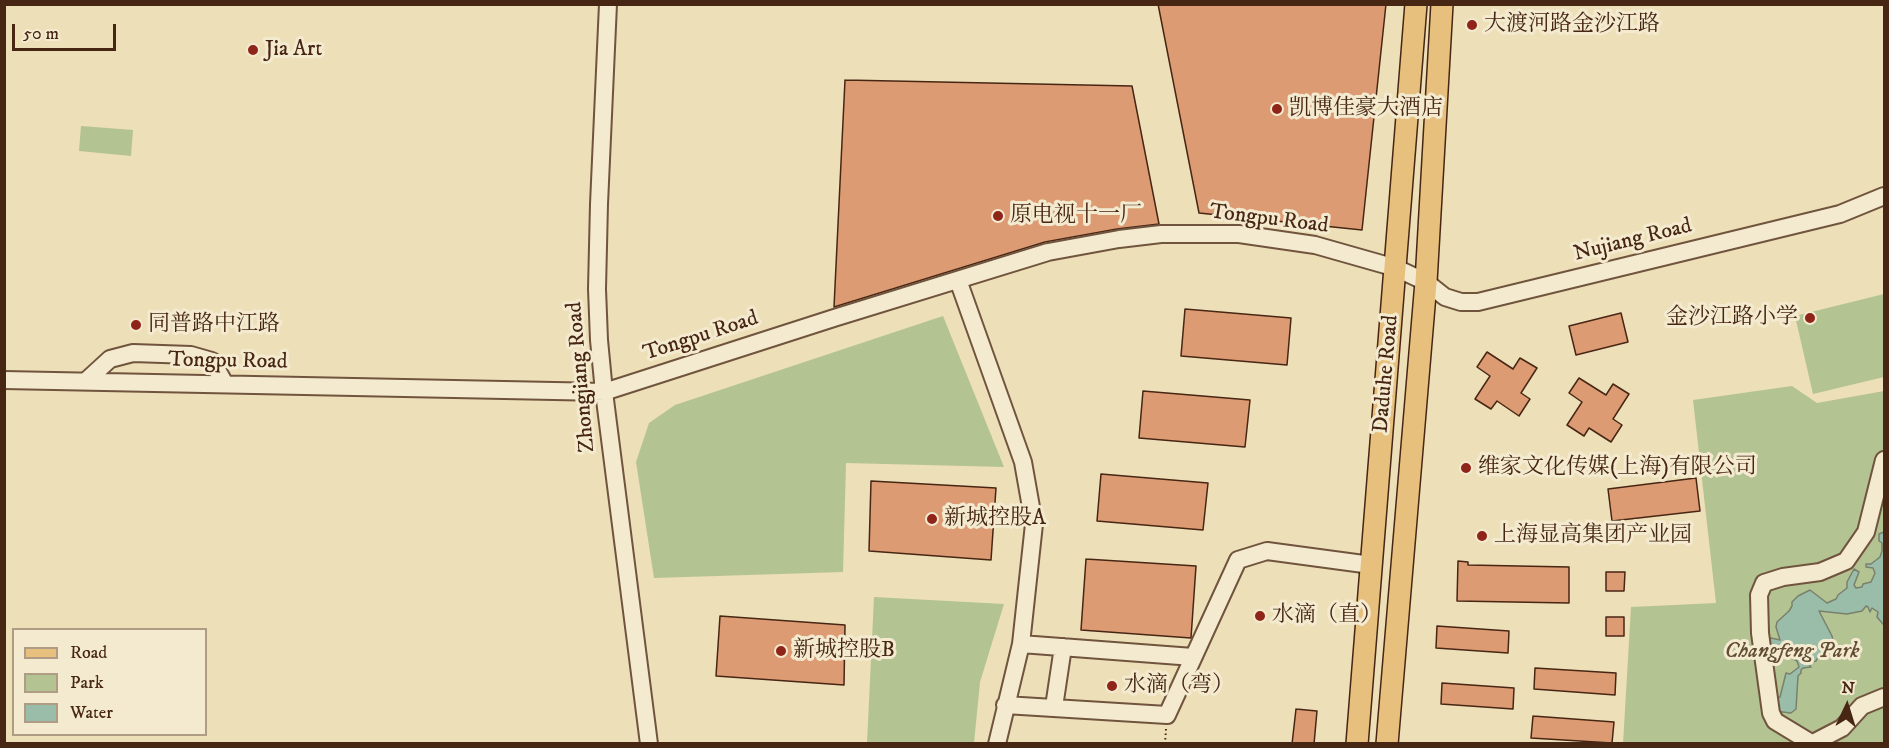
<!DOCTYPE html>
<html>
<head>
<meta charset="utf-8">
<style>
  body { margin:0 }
  #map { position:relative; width:1889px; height:748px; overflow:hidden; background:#eddfb7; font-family:"IM FELL DW Pica",serif }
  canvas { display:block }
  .frame { position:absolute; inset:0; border:6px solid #472614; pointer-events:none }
  .legend { position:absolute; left:12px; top:628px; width:195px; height:108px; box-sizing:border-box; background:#f3ead0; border:2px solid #ae9c85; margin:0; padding:8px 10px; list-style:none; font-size:18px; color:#472614 }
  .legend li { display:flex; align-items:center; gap:12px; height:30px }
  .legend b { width:30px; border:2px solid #ae9c85 }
  .north { position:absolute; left:1817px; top:676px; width:60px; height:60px; -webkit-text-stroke:4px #f3ead0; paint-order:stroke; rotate:4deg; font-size:16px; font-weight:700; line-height:24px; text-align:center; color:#472614 }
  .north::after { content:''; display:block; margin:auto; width:21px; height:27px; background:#472614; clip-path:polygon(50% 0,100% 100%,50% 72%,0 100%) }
  .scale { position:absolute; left:12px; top:24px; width:104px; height:27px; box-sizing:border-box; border:3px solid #472614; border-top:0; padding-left:8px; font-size:18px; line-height:21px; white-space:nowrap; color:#472614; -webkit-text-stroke:4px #f3ead0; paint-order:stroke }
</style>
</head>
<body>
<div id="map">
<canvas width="1889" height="748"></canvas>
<div class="frame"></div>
<ul class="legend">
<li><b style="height:8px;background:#e6c07c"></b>Road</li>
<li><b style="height:16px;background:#b4c392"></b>Park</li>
<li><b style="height:16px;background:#9abda9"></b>Water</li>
</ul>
<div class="north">N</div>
<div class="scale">50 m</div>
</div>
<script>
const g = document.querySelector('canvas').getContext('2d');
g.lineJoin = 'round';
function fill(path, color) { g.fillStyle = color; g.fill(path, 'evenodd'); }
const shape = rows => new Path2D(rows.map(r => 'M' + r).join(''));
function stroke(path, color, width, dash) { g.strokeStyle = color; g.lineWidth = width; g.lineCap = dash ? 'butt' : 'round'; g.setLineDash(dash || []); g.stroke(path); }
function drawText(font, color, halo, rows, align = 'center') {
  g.font = font + ' "IM FELL DW Pica","Noto Serif SC",serif'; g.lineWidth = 6; g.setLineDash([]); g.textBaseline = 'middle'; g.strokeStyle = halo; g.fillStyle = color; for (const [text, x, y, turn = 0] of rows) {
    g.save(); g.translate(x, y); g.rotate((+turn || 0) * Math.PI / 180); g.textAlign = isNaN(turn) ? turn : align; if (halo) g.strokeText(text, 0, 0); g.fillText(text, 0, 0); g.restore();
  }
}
fill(shape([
  [81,126,133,130,131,156,79,151],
  [1884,294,1884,377,1813,394,1795,316],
  [943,316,1004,467,846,463,843,572,654,578,636,462,649,423,675,405],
  [1792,386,1817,403,1884,391,1884,743,1623,744,1631,607,1716,603,1693,400],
  [874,597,1004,604,980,682,974,743,867,743]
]), '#b4c392');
const water = shape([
  [1884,532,1884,623,1883,624,1877,617,1878,612,1872,608,1870,612,1868,607,1866,606,1862,611,1847,614,1819,611,1832,636,1834,646,1830,651,1827,651,1826,654,1818,657,1816,661,1808,663,1811,667,1803,668,1801,670,1801,673,1798,676,1796,709,1791,713,1774,711,1775,699,1780,697,1786,673,1790,674,1799,667,1797,661,1784,654,1784,649,1781,649,1779,655,1771,655,1767,644,1771,638,1780,640,1776,627,1777,622,1789,611,1792,606,1792,602,1798,596,1810,590,1827,603,1836,599,1838,595,1847,588,1847,582,1854,569,1859,572,1854,585,1856,588,1862,587,1863,584,1871,582,1875,573,1873,568,1866,567,1866,564,1871,564,1880,557,1882,551,1882,543,1879,541,1879,534,1884,532]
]);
fill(water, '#9abda9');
stroke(water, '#79816d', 1.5);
const building = shape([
  [1158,4,1386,4,1362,230,1199,213,1158,4],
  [845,80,1132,86,1159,224,1117,229,1045,242,834,307,845,80],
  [1185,309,1291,318,1287,365,1181,356,1185,309],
  [1621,313,1628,342,1576,355,1569,326,1621,313],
  [1487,352,1513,369,1520,358,1537,368,1521,393,1530,399,1519,416,1497,401,1491,409,1475,399,1490,376,1477,367,1487,352],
  [1579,378,1606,395,1613,384,1629,394,1613,419,1622,425,1611,442,1589,428,1584,436,1567,425,1582,402,1569,393,1579,378],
  [1143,391,1250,400,1245,447,1139,438,1143,391],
  [1101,474,1208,483,1203,530,1097,521,1101,474],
  [1696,478,1700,511,1612,521,1608,489,1696,478],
  [871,481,996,488,991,560,869,551,871,481],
  [1086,559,1196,566,1191,638,1081,630,1086,559],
  [1458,561,1468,562,1468,565,1569,567,1569,603,1457,601,1458,561],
  [1606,572,1625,572,1624,591,1606,591,1606,572],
  [720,616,845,625,844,685,716,676,720,616],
  [1606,617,1624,617,1624,636,1606,636,1606,617],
  [1437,626,1509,631,1508,653,1436,648,1437,626],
  [1535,668,1616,673,1615,695,1534,689,1535,668],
  [1442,683,1514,688,1513,709,1441,704,1442,683],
  [1296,709,1317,711,1314,744,1292,744,1296,709],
  [1533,716,1614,722,1612,743,1531,738,1533,716]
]);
fill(building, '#dd9b74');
stroke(building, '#472614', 1.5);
const minor = shape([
  [608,4,599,204,597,289,599,340,604,392,649,744],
  [958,280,1023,462,1034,524,1021,644,997,744],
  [4,380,604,392,834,318,1048,252,1119,239,1161,234,1239,234,1315,245,1396,268,1426,282,1445,297,1461,302,1478,302,1840,214,1884,196],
  [86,381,110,359,133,353,191,355,212,361,225,384],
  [1021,644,1193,657],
  [1005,705,1167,715,1238,560,1267,551,1371,565],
  [1054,707,1063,647],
  [1813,743,1842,728,1862,706,1884,697],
  [1813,744,1775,721,1771,713,1760,633,1759,595,1764,583,1783,577,1820,572,1846,561,1866,532,1884,460]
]);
const major = shape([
  [1357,744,1416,4],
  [1387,744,1426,282,1442,4]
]);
stroke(minor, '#70543d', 20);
stroke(major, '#472614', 24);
stroke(shape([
  [1165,744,1166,729]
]), '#472614', 2, [1.5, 3]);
stroke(minor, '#f3ead0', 16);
stroke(major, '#e6c07c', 21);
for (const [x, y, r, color] of [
  [1472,25,6,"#8f2418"],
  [253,50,6,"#8f2418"],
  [1277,109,6,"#8f2418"],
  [998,216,6,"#8f2418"],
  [1810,318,6,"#8f2418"],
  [136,325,6,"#8f2418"],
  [1466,468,6,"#8f2418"],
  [932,519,6,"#8f2418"],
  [1482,536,6,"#8f2418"],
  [1260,616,6,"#8f2418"],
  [781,651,6,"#8f2418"],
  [1112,686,6,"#8f2418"]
]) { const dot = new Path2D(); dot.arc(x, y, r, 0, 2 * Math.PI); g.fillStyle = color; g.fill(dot); stroke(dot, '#f3ead0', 2); }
drawText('22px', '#472614', '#f3ead0', [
  ["大渡河路金沙江路",1484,25],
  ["Jia Art",265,50],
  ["凯博佳豪大酒店",1289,109],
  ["原电视十一厂",1010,216],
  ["金沙江路小学",1798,318,"right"],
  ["同普路中江路",148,325],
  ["维家文化传媒(上海)有限公司",1478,468],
  ["新城控股A",944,519],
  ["上海显高集团产业园",1494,536],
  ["水滴（直）",1272,616],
  ["新城控股B",793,651],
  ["水滴（弯）",1124,686]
], 'left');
drawText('22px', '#472614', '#f3ead0', [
  ["Tongpu Road",1269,220,7],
  ["Nujiang Road",1633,241,-14],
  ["Tongpu Road",701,337,-18],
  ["Tongpu Road",228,362,1],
  ["Daduhe Road",1387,374,-85],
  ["Zhongjiang Road",582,377,-95]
]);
drawText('italic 22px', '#624d34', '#f3ead0', [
  ["Changfeng Park",1792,652]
]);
</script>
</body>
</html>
